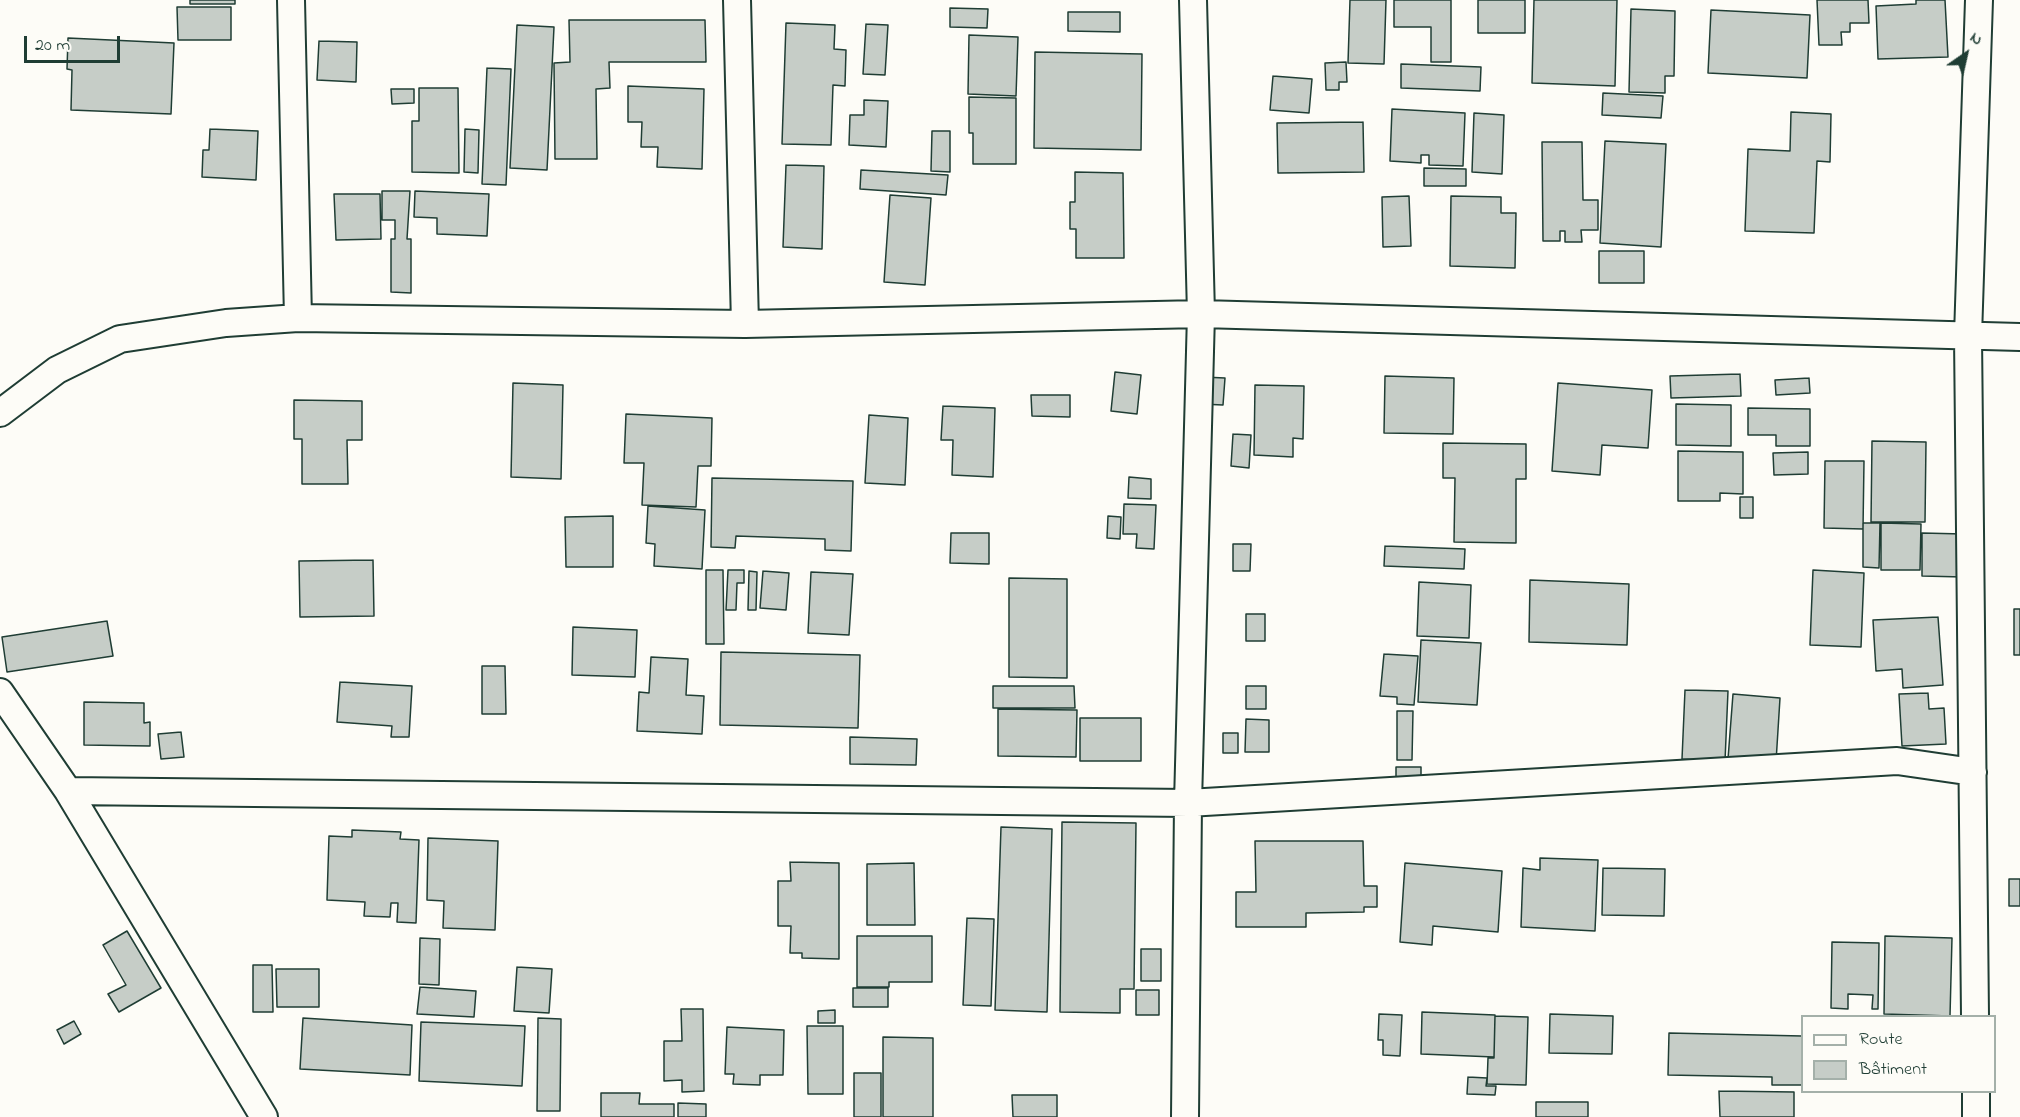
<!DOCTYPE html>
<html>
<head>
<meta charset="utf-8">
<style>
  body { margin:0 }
  #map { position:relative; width:2020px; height:1117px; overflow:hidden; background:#fdfcf7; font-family:"Indie Flower",sans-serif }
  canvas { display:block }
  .legend { position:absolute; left:1801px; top:1015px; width:195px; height:78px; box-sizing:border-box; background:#fdfcf7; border:2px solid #a4b0a9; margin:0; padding:8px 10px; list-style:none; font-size:18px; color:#1f3d34 }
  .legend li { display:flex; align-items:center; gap:12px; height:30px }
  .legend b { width:30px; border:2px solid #a4b0a9 }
  .north { position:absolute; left:1936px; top:24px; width:60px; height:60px; -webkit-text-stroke:4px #fdfcf7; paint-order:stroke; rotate:34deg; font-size:16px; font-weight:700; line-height:24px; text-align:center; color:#1f3d34 }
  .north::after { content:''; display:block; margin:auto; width:21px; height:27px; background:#1f3d34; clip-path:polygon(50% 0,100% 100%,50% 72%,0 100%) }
  .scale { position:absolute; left:24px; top:36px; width:96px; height:27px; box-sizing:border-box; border:3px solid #1f3d34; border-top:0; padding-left:8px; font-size:18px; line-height:21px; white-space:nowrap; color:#1f3d34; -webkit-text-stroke:4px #fdfcf7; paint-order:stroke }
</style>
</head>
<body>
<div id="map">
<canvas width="2020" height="1117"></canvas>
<ul class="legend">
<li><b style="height:8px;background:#fdfcf7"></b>Route</li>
<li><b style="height:16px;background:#c6cdc7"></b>Bâtiment</li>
</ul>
<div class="north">N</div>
<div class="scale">20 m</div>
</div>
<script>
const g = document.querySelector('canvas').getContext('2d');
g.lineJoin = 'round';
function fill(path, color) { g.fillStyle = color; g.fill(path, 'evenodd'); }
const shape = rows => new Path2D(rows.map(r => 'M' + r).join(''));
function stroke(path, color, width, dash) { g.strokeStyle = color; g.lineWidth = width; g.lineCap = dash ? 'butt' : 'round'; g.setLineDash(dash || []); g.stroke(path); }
const building = shape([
  [190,0,235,0,235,4,190,4,190,0],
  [1350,0,1386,0,1384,64,1348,63,1350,0],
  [1394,0,1451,0,1451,62,1431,62,1431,27,1394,27,1394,0],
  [1478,0,1525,0,1525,33,1478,33,1478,0],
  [1534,0,1617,0,1615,86,1532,83,1534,0],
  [1817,0,1868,0,1869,23,1850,23,1850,32,1841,32,1842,45,1819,45,1817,0],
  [1916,0,1945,0,1948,57,1878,59,1876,6,1916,4,1916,0],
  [177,7,231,7,231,40,178,40,177,7],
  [950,8,988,9,987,28,950,27,950,8],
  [1631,9,1675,11,1674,76,1665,76,1665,93,1629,92,1631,9],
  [1711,10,1810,15,1807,78,1708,73,1711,10],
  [1068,12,1120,12,1120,32,1068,31,1068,12],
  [569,20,705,20,706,62,609,62,610,88,596,89,597,159,555,159,554,63,570,62,569,20],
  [786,23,835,25,834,49,846,50,845,86,833,85,831,145,782,144,786,23],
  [866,24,888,25,885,75,863,74,866,24],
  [517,25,554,27,547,170,510,168,517,25],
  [969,35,1018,37,1016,96,968,94,969,35],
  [68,38,174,43,171,114,71,110,72,70,67,69,68,38],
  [319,41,357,42,356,82,317,80,319,41],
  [1035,52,1142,54,1141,150,1034,148,1035,52],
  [1346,62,1347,82,1339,82,1339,90,1326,90,1325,63,1346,62],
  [1401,64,1481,67,1480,91,1401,88,1401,64],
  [487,68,511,69,506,185,482,184,487,68],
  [1273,76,1312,79,1309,113,1270,110,1273,76],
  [628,86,704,89,702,169,657,167,658,147,641,147,642,122,628,122,628,86],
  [419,88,458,88,459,173,412,172,412,121,419,121,419,88],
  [391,89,414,89,414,103,392,104,391,89],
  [1603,93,1663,96,1661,118,1602,115,1603,93],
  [969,97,1016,98,1016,164,973,164,973,133,969,133,969,97],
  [864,100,888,101,886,147,849,145,850,115,864,115,864,100],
  [1392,109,1465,113,1463,166,1429,165,1429,155,1421,155,1421,163,1390,161,1392,109],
  [1791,112,1831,114,1830,162,1817,161,1814,233,1745,231,1748,149,1790,151,1791,112],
  [1474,113,1504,115,1502,174,1472,172,1474,113],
  [1363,122,1364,172,1278,173,1277,123,1363,122],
  [210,129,258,131,256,180,202,177,203,150,209,150,210,129],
  [465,129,479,130,478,173,464,172,465,129],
  [932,131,950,131,950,172,931,171,932,131],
  [1605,141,1666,144,1661,247,1600,243,1605,141],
  [1542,142,1582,142,1583,200,1598,200,1598,230,1581,230,1582,242,1565,242,1565,231,1560,231,1560,241,1543,241,1542,142],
  [786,165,824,166,822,249,783,247,786,165],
  [1424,168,1466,169,1466,186,1424,186,1424,168],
  [861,170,948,175,946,195,860,189,861,170],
  [1075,172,1123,173,1124,258,1076,258,1076,229,1070,229,1070,202,1075,202,1075,172],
  [382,191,410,191,407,239,411,239,411,293,391,292,391,239,395,239,395,220,382,220,382,191],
  [415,191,489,194,487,236,437,234,437,218,414,217,415,191],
  [334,194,380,194,381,239,336,240,334,194],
  [890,195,931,198,925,285,884,282,890,195],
  [1409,196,1411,246,1383,247,1382,197,1409,196],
  [1451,196,1501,197,1501,213,1516,213,1515,268,1450,266,1451,196],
  [1599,251,1644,251,1644,283,1599,283,1599,251],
  [1115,372,1141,375,1137,414,1111,411,1115,372],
  [1740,374,1741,396,1671,398,1670,376,1740,374],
  [1385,376,1454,378,1453,434,1384,433,1385,376],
  [1203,377,1225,378,1223,405,1201,404,1203,377],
  [1809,378,1810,393,1776,395,1775,380,1809,378],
  [513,383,563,385,561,479,511,477,513,383],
  [1558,383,1652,390,1648,448,1602,445,1600,475,1552,471,1558,383],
  [1255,385,1304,386,1303,439,1293,438,1293,457,1254,455,1255,385],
  [1031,395,1070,395,1070,417,1032,416,1031,395],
  [294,400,362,401,362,440,347,440,348,484,302,484,302,439,294,439,294,400],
  [1676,404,1731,405,1731,446,1676,445,1676,404],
  [943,406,995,408,993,477,952,475,953,440,941,440,943,406],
  [1748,408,1810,409,1810,446,1776,446,1776,435,1748,435,1748,408],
  [626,414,712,418,711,466,698,466,696,507,642,505,644,463,624,463,626,414],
  [869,415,908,418,905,485,865,483,869,415],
  [1233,434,1251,435,1249,468,1231,466,1233,434],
  [1872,441,1926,442,1925,522,1871,522,1872,441],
  [1443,443,1526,444,1526,479,1516,479,1516,543,1454,542,1455,478,1443,478,1443,443],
  [1678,451,1743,452,1743,494,1720,493,1720,501,1678,501,1678,451],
  [1808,452,1808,474,1774,475,1773,453,1808,452],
  [1825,461,1864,461,1863,529,1824,528,1825,461],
  [1129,477,1151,479,1151,499,1128,498,1129,477],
  [712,478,853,481,851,551,825,550,825,539,736,536,735,548,711,547,712,478],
  [1740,497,1753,497,1753,518,1740,518,1740,497],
  [1124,504,1156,505,1154,549,1136,548,1137,534,1123,534,1124,504],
  [648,506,705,510,702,569,654,566,655,544,646,543,648,506],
  [613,516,613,567,566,567,565,517,613,516],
  [1108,516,1121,517,1120,539,1107,538,1108,516],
  [1863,523,1880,523,1879,568,1863,567,1863,523],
  [1881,523,1921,524,1920,570,1881,570,1881,523],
  [951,533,989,533,989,564,950,563,951,533],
  [1922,533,1963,534,1963,577,1922,576,1922,533],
  [1233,544,1251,544,1250,571,1233,571,1233,544],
  [1385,546,1465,549,1464,569,1384,566,1385,546],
  [373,560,374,616,300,617,299,561,373,560],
  [706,570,723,570,724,644,706,644,706,570],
  [728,570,744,570,744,583,737,583,736,610,726,610,728,570],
  [1813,570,1864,573,1861,647,1810,645,1813,570],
  [749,571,757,572,756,610,748,610,749,571],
  [763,571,789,573,786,610,760,608,763,571],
  [811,572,853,574,849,635,808,633,811,572],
  [1009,578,1067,579,1067,678,1009,677,1009,578],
  [1530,580,1629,584,1627,645,1529,642,1530,580],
  [1419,582,1471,585,1469,638,1417,636,1419,582],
  [2014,609,2020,609,2020,655,2014,655,2014,609],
  [1246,614,1265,614,1265,641,1246,641,1246,614],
  [1938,617,1943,685,1903,688,1902,669,1876,671,1873,620,1938,617],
  [107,621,113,656,7,672,2,637,107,621],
  [573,627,637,630,635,677,572,675,573,627],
  [1421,640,1481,643,1477,705,1418,702,1421,640],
  [721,652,860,655,858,728,720,725,721,652],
  [1384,654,1418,656,1414,705,1397,704,1397,697,1380,696,1384,654],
  [651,657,688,659,686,695,704,696,702,734,637,731,639,692,649,693,651,657],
  [482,666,505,666,506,714,482,714,482,666],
  [340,682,412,686,409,737,391,737,392,726,337,722,340,682],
  [993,686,1074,686,1075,708,993,708,993,686],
  [1246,686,1266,686,1266,709,1246,709,1246,686],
  [1685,690,1728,691,1725,761,1682,759,1685,690],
  [1928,693,1929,709,1944,708,1946,744,1902,746,1899,694,1928,693],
  [1733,694,1780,698,1776,762,1728,759,1733,694],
  [84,702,144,703,144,723,150,722,150,746,84,745,84,702],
  [998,709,1077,710,1076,757,998,756,998,709],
  [1397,711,1413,711,1412,760,1397,760,1397,711],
  [1080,718,1141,718,1141,761,1080,761,1080,718],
  [1246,719,1269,720,1269,752,1245,752,1246,719],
  [181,732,184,757,161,759,158,734,181,732],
  [1223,733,1238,733,1238,753,1223,753,1223,733],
  [850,737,917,739,916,765,850,764,850,737],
  [1396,767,1421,767,1421,799,1396,799,1396,767],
  [1062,822,1136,823,1134,989,1120,989,1120,1013,1060,1012,1062,822],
  [1001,827,1052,829,1047,1012,995,1010,1001,827],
  [352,830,401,832,400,839,419,840,416,923,397,922,398,903,391,903,390,917,364,916,365,902,327,900,329,836,352,837,352,830],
  [428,838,498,841,495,930,443,928,444,901,427,900,428,838],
  [1255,841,1363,841,1364,886,1377,886,1377,907,1364,907,1364,912,1306,913,1306,927,1236,927,1236,892,1256,892,1255,841],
  [1540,858,1598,860,1595,931,1521,927,1523,868,1540,870,1540,858],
  [790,862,839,863,839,959,802,958,802,953,790,953,791,926,778,926,778,881,791,881,790,862],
  [914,863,915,925,867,925,867,864,914,863],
  [1405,863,1502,871,1498,932,1433,926,1432,945,1400,942,1405,863],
  [1603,868,1665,869,1664,916,1602,915,1603,868],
  [2009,879,2020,879,2020,906,2009,906,2009,879],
  [967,918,994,919,991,1006,963,1005,967,918],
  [127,931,161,988,119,1012,108,994,126,985,103,945,127,931],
  [857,936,932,936,932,982,889,982,889,987,857,987,857,936],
  [1885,936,1952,938,1950,1016,1884,1014,1885,936],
  [420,938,440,939,439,985,419,984,420,938],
  [1832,942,1879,943,1878,1009,1872,1009,1873,995,1848,994,1848,1009,1831,1008,1832,942],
  [1141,949,1161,949,1161,981,1141,981,1141,949],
  [253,965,272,965,273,1012,253,1012,253,965],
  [517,967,552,969,549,1013,514,1011,517,967],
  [276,969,319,969,319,1007,277,1007,276,969],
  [420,987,476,991,474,1017,417,1014,420,987],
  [853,988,888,988,888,1007,853,1007,853,988],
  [1136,990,1159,990,1159,1015,1136,1015,1136,990],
  [681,1009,703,1009,704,1091,682,1092,682,1080,664,1081,664,1041,682,1041,681,1009],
  [835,1010,835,1023,818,1023,818,1011,835,1010],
  [1422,1012,1495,1015,1494,1057,1421,1054,1422,1012],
  [1379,1014,1402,1015,1400,1056,1383,1055,1383,1040,1378,1040,1379,1014],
  [1550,1014,1613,1016,1612,1054,1549,1053,1550,1014],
  [1495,1016,1528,1017,1526,1085,1487,1084,1488,1058,1494,1058,1495,1016],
  [303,1018,412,1025,410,1075,300,1069,303,1018],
  [538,1018,561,1019,560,1111,537,1111,538,1018],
  [74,1021,81,1034,64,1044,57,1030,74,1021],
  [421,1022,525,1026,522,1086,419,1081,421,1022],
  [807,1026,843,1026,843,1094,808,1094,807,1026],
  [727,1027,784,1030,783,1075,760,1075,760,1085,733,1084,734,1074,725,1074,727,1027],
  [1669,1033,1802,1036,1802,1085,1772,1085,1772,1077,1668,1075,1669,1033],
  [883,1037,933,1038,933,1117,883,1117,883,1037],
  [854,1073,881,1073,881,1117,854,1117,854,1073],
  [1468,1077,1487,1078,1486,1086,1496,1086,1495,1095,1467,1094,1468,1077],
  [1719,1091,1794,1092,1794,1117,1720,1117,1719,1091],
  [601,1093,640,1093,639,1104,674,1104,674,1117,601,1117,601,1093],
  [1012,1095,1057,1095,1057,1117,1013,1117,1012,1095],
  [1536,1102,1588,1102,1588,1117,1536,1117,1536,1102],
  [678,1103,706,1104,706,1117,678,1117,678,1103]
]);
fill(building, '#c6cdc7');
stroke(building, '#1f3d34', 1.5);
const minor = shape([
  [291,0,298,318],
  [737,0,745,324],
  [0,413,57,370,120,339,226,323,298,318,745,324,1201,314,2020,337],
  [0,692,68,791,264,1117],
  [68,791,1188,803,1897,761,1973,772],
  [1975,1016,1968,336,1979,0],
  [1976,1092,1976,1117],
  [1185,1117,1188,803,1201,314,1193,0]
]);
stroke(minor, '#1f3d34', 30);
stroke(minor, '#fdfcf7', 26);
</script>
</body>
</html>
